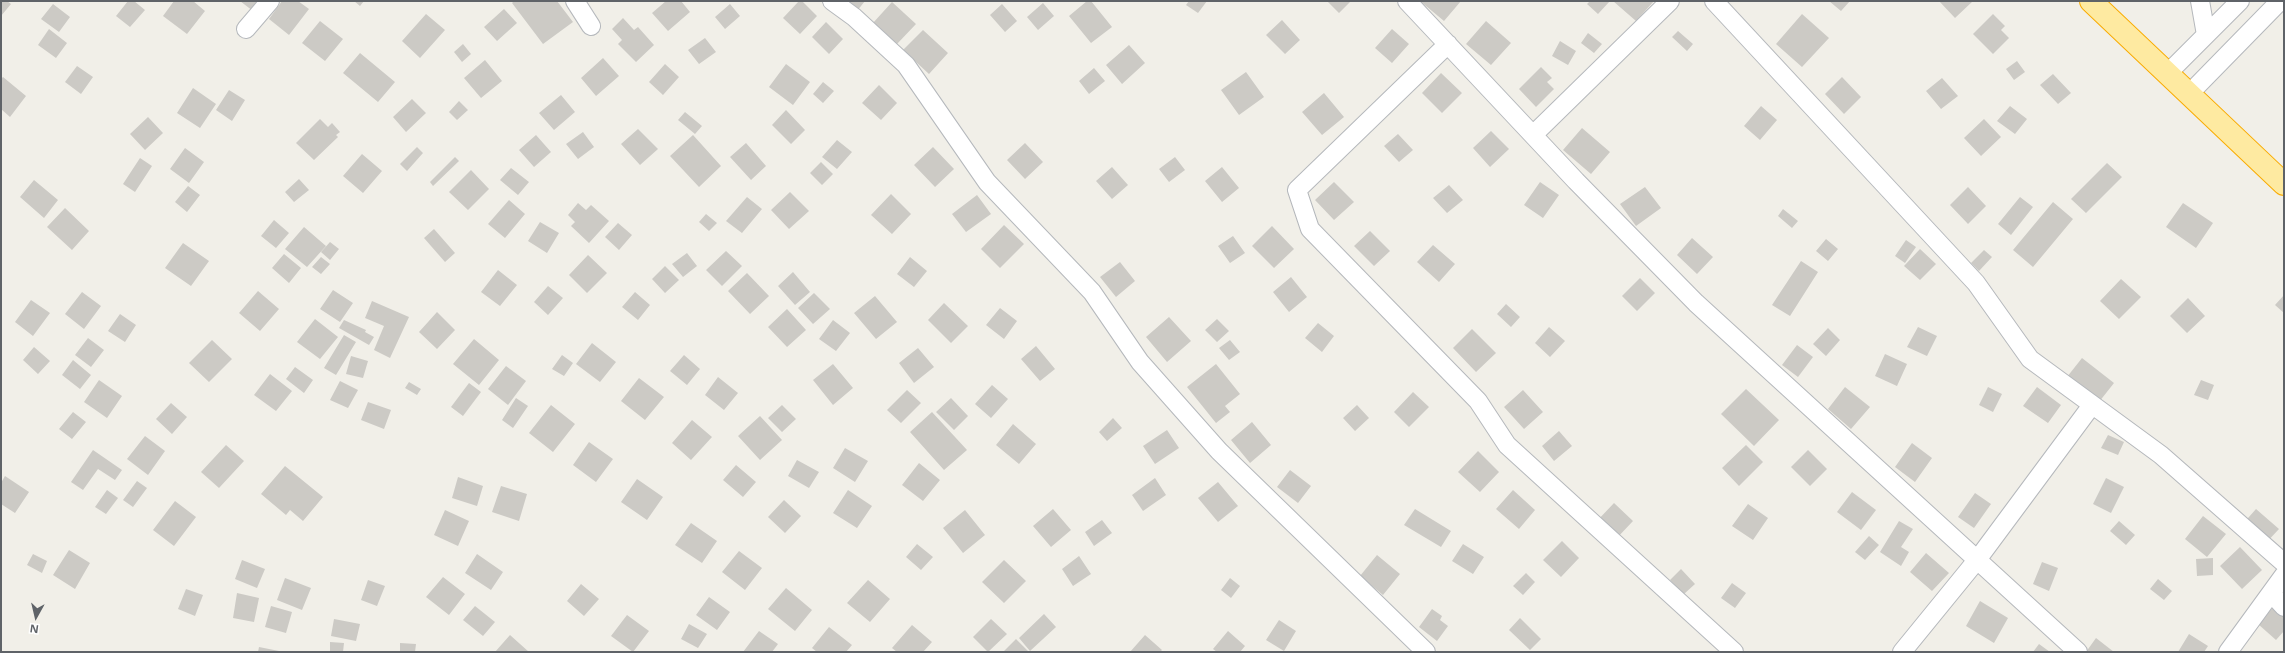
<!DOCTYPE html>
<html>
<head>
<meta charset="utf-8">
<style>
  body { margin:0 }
  #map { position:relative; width:2285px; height:653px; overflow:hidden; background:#f1efe8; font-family:"Open Sans",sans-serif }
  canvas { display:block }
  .frame { position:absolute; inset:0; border:2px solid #5f6368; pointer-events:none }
  .north { position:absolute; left:16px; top:597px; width:40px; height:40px; -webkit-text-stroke:3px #fff; paint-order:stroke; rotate:188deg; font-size:11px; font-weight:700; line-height:16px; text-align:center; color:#5f6368 }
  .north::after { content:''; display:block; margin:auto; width:14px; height:18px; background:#5f6368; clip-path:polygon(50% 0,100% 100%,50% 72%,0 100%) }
</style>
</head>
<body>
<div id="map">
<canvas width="2285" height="653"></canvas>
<div class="frame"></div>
<div class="north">N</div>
</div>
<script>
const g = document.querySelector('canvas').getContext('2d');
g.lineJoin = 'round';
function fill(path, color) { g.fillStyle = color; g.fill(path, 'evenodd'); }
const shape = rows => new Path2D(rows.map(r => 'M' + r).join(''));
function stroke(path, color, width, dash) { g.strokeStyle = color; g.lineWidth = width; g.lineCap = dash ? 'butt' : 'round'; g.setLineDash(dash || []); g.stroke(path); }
fill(shape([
  [1,1,7,1,11,4,1,16],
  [128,1,134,1,145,10,130,27,116,16],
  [174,1,193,1,205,11,187,34,163,16],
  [240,1,260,1,253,11],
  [282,1,298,1,309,9,289,35,269,19],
  [354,1,364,1,360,6],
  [514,1,557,1,573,22,543,44,512,3],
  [666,1,681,1,690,12,668,31,652,13],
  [799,1,802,1,817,16,800,34,783,18],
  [846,1,865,1,857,11],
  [1087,1,1091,1,1112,27,1091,43,1069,16],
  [1189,1,1207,1,1198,13,1186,5],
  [1327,1,1351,1,1339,13],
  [1420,1,1461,1,1444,21],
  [1590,1,1610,1,1598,14,1587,4],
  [1613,1,1654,1,1636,21],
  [1829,1,1850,1,1841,11],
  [1939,1,1973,1,1955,18],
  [892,2,916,24,897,44,873,23],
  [1043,3,1054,16,1038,30,1027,17],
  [53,4,70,17,59,32,41,19],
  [730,4,740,16,725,29,715,17],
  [1002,4,1017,21,1005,32,990,15],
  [504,9,517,23,497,41,484,27],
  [426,14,445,30,420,58,402,41],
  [1802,14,1829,38,1802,67,1776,44],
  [1993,14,2005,26,2001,30,2009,38,1993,54,1973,34],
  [623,18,634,30,638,27,654,45,636,62,618,44,622,40,612,29],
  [1282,20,1300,40,1285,54,1266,35],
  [320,21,343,39,325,61,302,43],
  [1486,21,1511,43,1491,65,1466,44],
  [826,22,843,39,829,54,812,37],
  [49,29,67,43,56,58,38,45],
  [1392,29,1409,44,1392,63,1375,48],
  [923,30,948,53,929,74,903,50],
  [1678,31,1693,44,1687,51,1672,37],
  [1588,33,1602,44,1594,53,1581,43],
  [705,38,716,52,699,64,688,50],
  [1560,41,1576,51,1568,65,1552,56],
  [463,44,471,54,462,62,454,52],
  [1129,45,1145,63,1122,84,1106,65],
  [360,53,395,82,378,102,343,73],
  [603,58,619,76,596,96,581,78],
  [485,60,502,81,481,98,464,78],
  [2017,61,2025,72,2014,80,2006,69],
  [665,64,679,77,663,95,649,82],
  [786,64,810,82,793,105,769,87],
  [77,66,93,77,81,94,65,82],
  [1541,67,1552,78,1547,82,1554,89,1536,107,1519,89],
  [1094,68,1105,81,1089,94,1079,81],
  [1246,72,1264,97,1239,115,1221,90],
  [1441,73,1462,93,1442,113,1422,93],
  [2053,74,2071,93,2058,104,2040,85],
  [3,77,26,96,10,117,1,109,1,79],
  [1842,77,1861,97,1844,114,1825,94],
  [1942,78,1958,96,1941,109,1926,91],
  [823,82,834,91,823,103,813,94],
  [879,85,897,103,881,120,862,103],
  [193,88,216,104,200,128,177,113],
  [229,90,245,100,232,121,216,110],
  [1324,93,1344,117,1322,135,1302,112],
  [561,95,575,112,554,130,539,113],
  [412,99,426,113,406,132,393,117],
  [459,101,468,110,457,120,449,112],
  [1761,106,1777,120,1760,140,1744,126],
  [2010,106,2027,119,2015,134,1997,121],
  [786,110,805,130,791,144,772,125],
  [685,112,702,126,695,134,678,120],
  [148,117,163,133,145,150,130,134],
  [320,119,328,127,332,123,340,132,336,135,338,137,314,160,296,143],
  [1984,119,2001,137,1981,156,1964,138],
  [1582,128,1610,152,1591,174,1563,150],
  [638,129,658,149,640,165,621,144],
  [1491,131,1509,149,1490,167,1473,148],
  [583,132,594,147,578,159,566,144],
  [1398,134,1413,150,1399,162,1384,146],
  [536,135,551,152,534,167,519,150],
  [693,135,721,166,699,187,670,156],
  [837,140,852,152,837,169,822,157],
  [746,143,766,166,751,180,730,157],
  [1025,143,1043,162,1025,179,1007,160],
  [417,147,423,153,407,171,400,164],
  [933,147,954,169,935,187,914,165],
  [185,148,204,162,189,183,170,169],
  [362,154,382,171,363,193,343,176],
  [455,157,459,161,433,186,430,182],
  [1175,157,1185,170,1169,182,1159,169],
  [140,158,152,166,135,192,123,184],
  [821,162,833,174,822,185,810,173],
  [2107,163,2122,177,2086,213,2071,199],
  [1112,167,1128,185,1112,199,1096,181],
  [1222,167,1239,188,1222,202,1205,181],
  [511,168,529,182,518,195,500,180],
  [471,170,489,189,468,210,449,192],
  [299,179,309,190,294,202,285,192],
  [34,180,58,200,44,218,20,197],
  [1334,182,1354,202,1334,220,1315,200],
  [1540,182,1559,195,1543,218,1524,205],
  [1449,185,1463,200,1447,213,1433,198],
  [188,186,200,195,187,212,175,202],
  [1645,187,1661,208,1636,226,1620,204],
  [1968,187,1986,206,1968,224,1950,205],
  [790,192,809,211,789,229,771,210],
  [891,194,911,214,892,234,871,215],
  [977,195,991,214,966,232,952,214],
  [747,197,762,209,742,233,726,221],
  [2020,197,2033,207,2011,235,1998,224],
  [509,200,525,214,505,238,488,224],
  [2053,202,2073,219,2033,267,2013,250],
  [578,203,586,210,591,205,609,221,589,243,571,226,575,222,568,215],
  [2183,203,2213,223,2196,248,2166,227],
  [65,208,89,231,72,250,47,227],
  [1783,209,1798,221,1792,228,1778,216],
  [706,214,717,223,709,231,699,222],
  [274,220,289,233,276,248,261,236],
  [540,222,559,233,547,253,528,241],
  [618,223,632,235,619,250,605,237],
  [1004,225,1024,244,1000,268,981,249],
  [1272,226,1294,249,1274,268,1252,246],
  [304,227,326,246,307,267,285,249],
  [434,229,455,253,445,262,424,238],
  [1370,231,1390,251,1374,266,1354,246],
  [1233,236,1245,253,1230,263,1218,246],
  [1692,238,1713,257,1697,274,1677,255],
  [1826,239,1838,249,1828,261,1816,251],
  [1906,240,1916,247,1905,263,1895,256],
  [330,242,339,249,330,260,321,252],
  [183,243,209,261,191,286,165,268],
  [1433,245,1455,264,1439,282,1417,262],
  [1920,249,1936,264,1920,280,1904,266],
  [1984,250,1992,257,1979,271,1971,263],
  [726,251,742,266,722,286,706,270],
  [687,253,697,266,683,277,672,264],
  [284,254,301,268,289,283,272,268],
  [588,255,607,273,587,293,569,275],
  [321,257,330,264,321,274,312,267],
  [910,257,927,271,914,287,897,274],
  [1801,261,1818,272,1790,316,1772,305],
  [1120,262,1135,281,1116,297,1100,277],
  [665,266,679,280,665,293,652,279],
  [498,270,517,285,500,306,481,292],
  [793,272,810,292,795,305,778,286],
  [747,273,769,296,750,314,728,291],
  [1291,277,1307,297,1289,312,1273,292],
  [1640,278,1655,293,1637,311,1622,296],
  [2121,279,2141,297,2119,319,2100,301],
  [548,286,563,298,548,315,534,302],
  [333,290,353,303,340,322,320,309],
  [258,291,279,309,260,331,239,313],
  [82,292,101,306,84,329,65,314],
  [635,292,650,305,638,320,622,307],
  [814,293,830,309,813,324,798,308],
  [2284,295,2284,313,2275,305],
  [875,296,897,322,876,339,854,313],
  [2188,298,2205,316,2187,333,2170,316],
  [31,300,50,313,33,336,15,322],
  [372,301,409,317,390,358,374,350,384,326,365,318],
  [944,303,968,326,951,343,928,320],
  [1506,304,1520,317,1511,327,1497,314],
  [1000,308,1017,321,1004,339,986,325],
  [787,309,806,330,787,347,768,327],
  [437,312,455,330,437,349,419,332],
  [120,314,136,325,125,342,108,331],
  [1169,317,1191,341,1167,362,1146,337],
  [315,319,338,337,320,359,297,342],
  [1217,319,1229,331,1217,342,1205,330],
  [344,320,366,330,365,332,374,337,369,345,339,328],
  [833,320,850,333,836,351,819,339],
  [1318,323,1334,336,1322,352,1305,338],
  [1549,327,1565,341,1550,357,1535,343],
  [1918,327,1937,336,1927,356,1907,347],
  [1828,328,1840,340,1826,356,1813,344],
  [1472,329,1496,353,1476,372,1453,348],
  [344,335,356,342,336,375,324,368],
  [88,338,104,350,91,367,75,355],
  [474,339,499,360,479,385,453,364],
  [212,340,232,359,209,382,189,363],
  [1230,340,1240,352,1229,360,1219,348],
  [592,343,616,362,600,382,576,364],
  [1797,345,1813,357,1798,377,1782,365],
  [1036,346,1055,369,1040,381,1021,359],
  [34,347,50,361,38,374,23,360],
  [918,348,934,367,914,383,899,363],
  [1885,354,1907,364,1897,386,1875,376],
  [562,355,573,363,564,376,552,369],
  [684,355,700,369,687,385,670,371],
  [351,356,368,361,363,378,346,374],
  [2082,358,2114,383,2099,402,2067,377],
  [73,360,91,375,80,389,62,375],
  [833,364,853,388,833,405,813,380],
  [1216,364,1240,394,1225,406,1230,412,1216,423,1187,387],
  [506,366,526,381,508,405,488,389],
  [295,367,313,380,304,393,286,379],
  [270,374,292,391,276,411,254,395],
  [718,377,738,393,724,410,705,395],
  [639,378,664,397,645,420,621,401],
  [99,380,122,396,107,418,84,402],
  [2201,380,2214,385,2208,400,2194,395],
  [340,381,358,390,348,408,330,400],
  [409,382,421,389,417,395,405,388],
  [469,383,481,392,463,416,451,407],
  [992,385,1008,399,991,418,975,404],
  [1845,387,1870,407,1851,429,1828,409],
  [1988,387,2002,394,1993,412,1979,405],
  [2037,387,2061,405,2048,423,2023,406],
  [1746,389,1779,420,1754,446,1721,414],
  [907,390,921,403,901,423,887,410],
  [1523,390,1543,412,1524,429,1504,407],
  [1413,392,1429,407,1409,427,1394,412],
  [516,398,528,406,513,428,502,420],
  [951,398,968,416,954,430,936,412],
  [368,402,391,410,384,429,361,420],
  [171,403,187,417,172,434,156,419],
  [551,405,575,424,553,452,529,433],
  [782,405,796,419,782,432,768,418],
  [1357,405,1369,418,1355,431,1343,418],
  [73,412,86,422,72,439,59,429],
  [932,412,967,450,944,470,910,432],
  [760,416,782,440,760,460,738,436],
  [1113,418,1122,428,1107,441,1099,432],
  [692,420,712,437,691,460,672,443],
  [1252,422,1271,445,1250,463,1231,440],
  [1013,424,1036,444,1019,464,996,445],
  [1167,430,1179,448,1155,464,1143,446],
  [1559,431,1572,446,1554,461,1542,446],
  [2108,435,2124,442,2118,455,2101,448],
  [145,436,165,451,148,475,127,459],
  [589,442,613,459,596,482,573,465],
  [1912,443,1932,458,1915,482,1895,467],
  [226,445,244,461,219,488,201,472],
  [1746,445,1763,462,1739,486,1722,468],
  [845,448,868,461,855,482,833,468],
  [93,450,122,470,115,480,98,469,83,490,71,482],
  [1808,450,1827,469,1810,486,1791,467],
  [1478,451,1499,472,1480,492,1458,472],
  [797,460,819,472,809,488,788,476],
  [919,463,940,480,923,501,902,485],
  [736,465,756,482,743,497,723,480],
  [285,466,323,497,303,521,290,510,286,515,261,494],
  [1290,470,1311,486,1298,503,1277,487],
  [5,476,29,492,15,513,1,504,1,483],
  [458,477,483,486,477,506,452,498],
  [1155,478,1166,495,1143,511,1132,495],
  [2106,478,2124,487,2111,513,2093,504],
  [637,479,663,497,647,520,621,502],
  [137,481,147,488,133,507,123,500],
  [1218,482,1238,506,1218,522,1198,498],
  [501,486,527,494,519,521,492,512],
  [107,490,118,498,106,514,95,507],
  [848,490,872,506,857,528,833,513],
  [1513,490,1535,510,1519,529,1496,509],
  [1852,492,1876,510,1861,530,1837,512],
  [1975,493,1991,504,1974,528,1958,517],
  [784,500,801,516,785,533,768,517],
  [175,501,196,517,174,546,153,530],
  [1614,503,1633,521,1616,539,1596,522],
  [1748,504,1768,518,1753,540,1732,526],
  [1053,509,1071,530,1051,547,1033,526],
  [1415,509,1451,531,1441,547,1404,525],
  [2256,509,2279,529,2263,546,2241,526],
  [445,510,469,521,458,546,434,535],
  [965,510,985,535,963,553,943,528],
  [2203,516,2226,534,2207,557,2185,539],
  [1102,520,1112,533,1094,546,1085,532],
  [1899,521,1913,529,1901,547,1909,552,1901,566,1880,552],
  [2119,521,2135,535,2126,545,2110,531],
  [691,523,717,541,702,563,675,545],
  [1869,536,1879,545,1865,560,1855,552],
  [1562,541,1579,558,1561,577,1543,560],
  [917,544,933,557,921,570,906,557],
  [1463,544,1484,557,1473,574,1452,561],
  [2240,547,2262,570,2242,589,2220,566],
  [69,550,90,563,75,589,53,575],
  [739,551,762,568,745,590,722,572],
  [1926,553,1949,573,1932,591,1910,572],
  [33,554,47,561,42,573,27,565],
  [477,554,503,572,491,590,465,573],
  [1377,555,1400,574,1383,595,1360,576],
  [1079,556,1091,574,1073,586,1062,569],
  [2213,558,2213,575,2197,576,2196,559],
  [242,560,265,569,257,588,235,579],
  [1004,560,1026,581,1004,603,982,582],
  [2042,562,2058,568,2049,591,2033,584],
  [1681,569,1695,584,1684,594,1670,580],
  [1526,573,1535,582,1523,595,1513,586],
  [443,577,465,594,449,615,426,597],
  [285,578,311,588,302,610,277,600],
  [1230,578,1240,586,1231,598,1221,590],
  [2158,579,2172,591,2164,600,2150,589],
  [368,580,385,586,377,606,361,600],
  [868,580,890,599,870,622,847,603],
  [1732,583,1746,593,1735,608,1721,598],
  [581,584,599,599,584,616,567,601],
  [786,588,812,610,795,631,768,609],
  [186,589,203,595,195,616,178,609],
  [237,593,259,598,254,622,233,618],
  [709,597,730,612,717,630,696,615],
  [1980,601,2008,618,1994,643,1966,626],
  [2276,604,2284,611,2284,631,2276,640,2258,624],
  [271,606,292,612,286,633,265,627],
  [475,606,495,622,483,636,463,620],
  [1432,609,1442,616,1440,620,1448,626,1437,641,1419,627],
  [1044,614,1056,627,1030,651,1019,638],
  [627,615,649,631,633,652,611,636],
  [1520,618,1541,639,1530,650,1509,630],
  [334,619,360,624,356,641,331,636],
  [991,619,1007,634,988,652,973,637],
  [1279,620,1296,631,1284,651,1266,640],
  [689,624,707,634,698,648,681,639],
  [912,625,932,642,923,652,897,652,892,648],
  [829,627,852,645,846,652,817,652,812,648],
  [759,631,778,644,772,652,743,652],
  [1228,631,1245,646,1240,652,1217,652,1213,649],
  [2189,634,2208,646,2204,652,2178,652],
  [510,635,529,652,495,652],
  [1145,635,1162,650,1160,652,1130,652],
  [2096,638,2114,652,2086,652],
  [1016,639,1029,652,1003,652],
  [330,642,344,643,343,652,330,652],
  [400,643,416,644,415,652,400,652],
  [2039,644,2050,652,2033,652],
  [259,647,279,651,279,652,258,652]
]), '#cccac5');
const minor = shape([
  [575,1,591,26],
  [832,1,854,17,906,65,987,182,1092,292,1140,362,1219,451,1426,652],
  [1407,1,1576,181,1696,303,2078,652],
  [1714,1,1976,283,2030,359,2161,455,2284,563],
  [2200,1,2206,35],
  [246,29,270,1],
  [1448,44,1297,190,1310,229,1478,401,1507,445,1734,652],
  [2167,74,2240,1],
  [2189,94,2280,1],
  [1533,135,1670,1],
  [2271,593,2284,607],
  [1902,652,1977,560,2092,405],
  [2228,652,2284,575]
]);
const trunk = shape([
  [2091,1,2284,184]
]);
stroke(minor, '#b5b8bc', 20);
stroke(trunk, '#f9ab00', 24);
stroke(minor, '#fff', 18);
stroke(trunk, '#feeaa1', 22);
</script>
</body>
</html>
